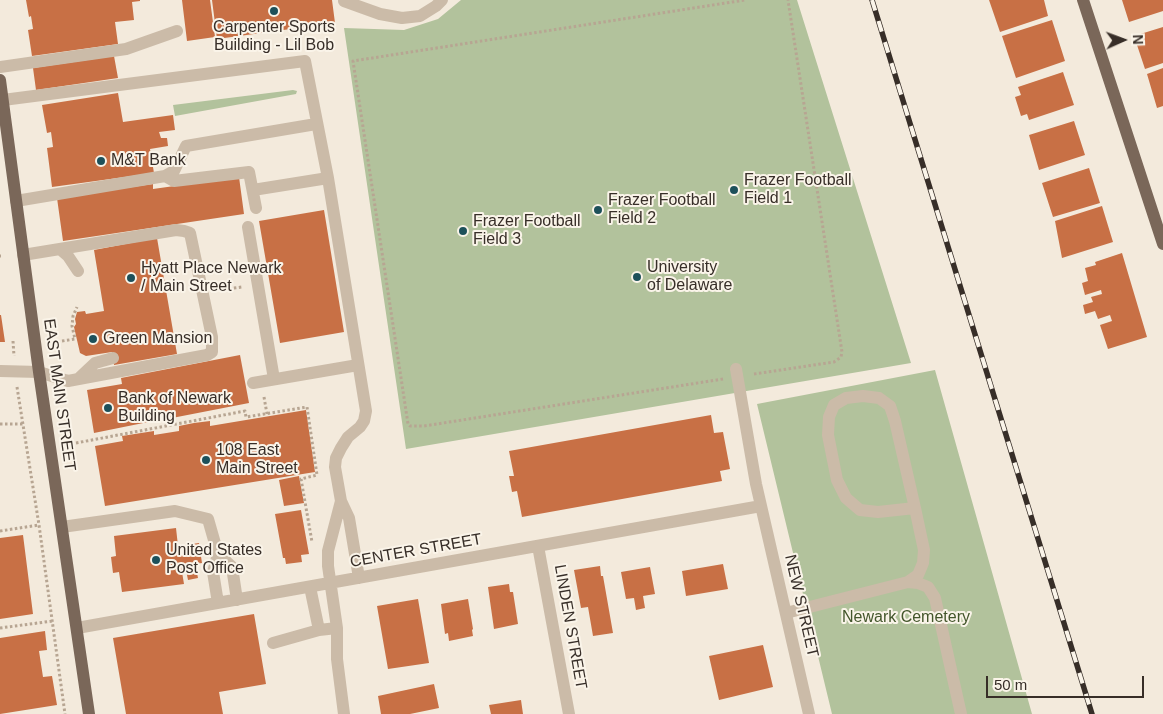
<!DOCTYPE html>
<html>
<head>
<meta charset="utf-8">
<style>
  body { margin:0 }
  #map { position:relative; width:1163px; height:714px; overflow:hidden; background:#f3eadc; font-family:Helvetica,sans-serif }
  canvas { display:block }
  .north { position:absolute; left:1098px; top:15px; width:50px; height:50px; -webkit-text-stroke:4px #faf4e9; paint-order:stroke; rotate:88deg; font-size:14px; font-weight:700; line-height:20px; text-align:center; color:#372e28 }
  .north::after { content:''; display:block; margin:auto; width:18px; height:22px; background:#372e28; clip-path:polygon(50% 0,100% 100%,50% 72%,0 100%) }
  .scale { position:absolute; left:986px; top:676px; width:158px; height:22px; box-sizing:border-box; border:2px solid #372e28; border-top:0; padding-left:6px; font-size:15px; line-height:18px; white-space:nowrap; color:#372e28; -webkit-text-stroke:4px #faf4e9; paint-order:stroke }
</style>
</head>
<body>
<div id="map">
<canvas width="1163" height="714"></canvas>
<div class="north">N</div>
<div class="scale">50 m</div>
</div>
<script>
const g = document.querySelector('canvas').getContext('2d');
g.lineJoin = 'round';
function fill(path, color) { g.fillStyle = color; g.fill(path, 'evenodd'); }
const shape = rows => new Path2D(rows.map(r => 'M' + r).join(''));
function stroke(path, color, width, dash) { g.strokeStyle = color; g.lineWidth = width; g.lineCap = dash ? 'butt' : 'round'; g.setLineDash(dash || []); g.stroke(path); }
function drawText(font, color, halo, rows, align = 'center') {
  g.font = font + ' Helvetica,sans-serif'; g.lineWidth = 4; g.setLineDash([]); g.textBaseline = 'middle'; g.strokeStyle = halo; g.fillStyle = color; for (const [text, x, y, turn = 0] of rows) {
    g.save(); g.translate(x, y); g.rotate((+turn || 0) * Math.PI / 180); g.textAlign = isNaN(turn) ? turn : align; if (halo) g.strokeText(text, 0, 0); g.fillText(text, 0, 0); g.restore();
  }
}
fill(shape([
  [461,0,797,0,911,363,406,449,344,28,404,30,438,19],
  [293,90,297,91,296,94,175,116,173,105],
  [935,370,1032,714,832,714,757,404]
]), '#b2c29c');
fill(shape([
  [26,0,140,0,140,1,132,2,134,20,115,22,118,44,32,56,28,30,33,29,31,16,29,17],
  [182,0,210,0,215,37,187,41],
  [212,0,332,0,335,23,217,39],
  [989,0,1044,0,1048,16,1000,32],
  [1122,0,1163,0,1163,11,1129,22],
  [1052,20,1065,61,1016,78,1002,36],
  [1163,27,1163,63,1145,69,1134,36],
  [114,56,118,78,36,90,33,68],
  [1163,68,1163,106,1157,108,1147,74],
  [1063,72,1074,105,1029,120,1027,114,1021,116,1015,97,1021,95,1018,87],
  [118,93,123,122,173,115,175,130,159,132,161,138,167,138,168,146,150,149,154,173,52,187,47,148,53,147,51,132,47,133,42,105],
  [1074,121,1085,155,1039,170,1029,135],
  [1089,168,1100,203,1053,217,1042,183],
  [239,177,244,214,63,241,57,198,153,184,153,189],
  [1102,206,1113,242,1062,258,1055,221],
  [324,210,344,332,280,343,259,221],
  [157,238,177,354,114,365,112,352,86,356,80,353,74,327,76,324,75,319,77,312,85,311,86,314,104,311,94,250],
  [1122,253,1147,337,1108,349,1100,325,1112,321,1110,315,1098,319,1095,311,1085,314,1083,305,1093,302,1091,297,1102,294,1101,290,1085,295,1082,283,1088,281,1085,268,1096,265,1095,262],
  [0,315,1,315,5,342,0,342],
  [240,355,249,403,172,418,172,420,164,422,163,419,94,433,87,390,122,384,121,378],
  [306,410,315,472,105,506,95,446,123,441,122,436,154,431,154,435,179,431,179,426,194,423,210,421,210,426],
  [711,415,714,433,723,432,730,469,720,471,722,481,522,517,517,491,512,492,509,476,514,476,509,451],
  [299,476,304,503,284,506,279,480],
  [301,510,309,554,301,555,302,562,286,564,285,558,283,558,275,514],
  [176,528,178,546,199,543,202,563,181,566,184,584,122,592,119,572,113,573,111,557,116,556,114,536],
  [23,535,33,614,0,619,0,538],
  [723,564,728,589,686,596,682,571],
  [600,566,601,576,603,576,613,633,593,636,588,607,581,608,574,570],
  [650,567,655,594,643,596,645,608,636,610,634,598,626,599,621,572],
  [196,568,198,578,188,580,186,570],
  [509,584,510,592,513,592,518,624,494,629,488,587],
  [418,599,429,663,388,669,377,606],
  [468,599,473,629,472,630,473,636,449,641,448,633,445,634,441,604],
  [254,614,266,684,219,692,223,714,126,714,113,638],
  [45,631,47,650,39,651,43,677,52,676,57,705,0,714,0,638],
  [763,645,773,687,719,700,709,656],
  [434,684,439,708,410,714,381,714,378,696],
  [521,700,523,714,491,714,489,705]
]), '#c87045');
stroke(shape([
  [0,256,1,256],
  [219,290,242,287],
  [13,341,14,356],
  [62,341,75,339,72,326,73,316,77,307],
  [754,374,834,362,841,357,842,352,788,0],
  [723,379,424,426,410,426,408,424,353,61,745,0],
  [17,387,39,525,65,714],
  [264,397,267,414],
  [0,424,24,424],
  [76,443,245,411,246,417,307,407,317,475,301,479,312,542],
  [0,531,39,525],
  [0,628,53,621]
]), '#b7a592', 3, [2.5, 2.5]);
stroke(shape([
  [344,1,380,14,402,18,420,16,436,6,442,0],
  [0,67,126,49,177,31],
  [3,100,305,61,328,178,366,411,364,421,360,427,348,437,341,448,336,458,335,467,341,501,349,518,359,578],
  [165,176,174,181,249,172,256,208],
  [253,190,328,178],
  [16,201,165,176,174,171,186,146,316,124],
  [248,227,274,379],
  [61,250,68,256,78,271],
  [736,369,756,484,809,714],
  [0,371,39,372,68,381,207,355,212,352,212,337,190,233,184,231,176,230,23,255],
  [78,379,95,363,113,358],
  [253,383,358,365],
  [62,527,175,511,208,519,218,554,213,572,218,603],
  [538,546,569,714],
  [218,554,232,567,237,600],
  [908,582,918,575,923,563,924,550,915,508,895,421,890,406,879,398,863,396,846,398,834,405,829,417,828,435,837,480,846,498,860,510,878,512,915,508],
  [310,587,319,630],
  [786,613,908,582,918,583,928,587,935,598,961,714],
  [77,628,761,506],
  [337,628,328,566,328,551,341,501],
  [273,643,319,630,337,628,337,659,344,714]
]), '#cbbba8', 12);
stroke(shape([
  [1083,0,1163,244],
  [0,80,39,372,89,714]
]), '#7a6759', 12);
const rail = shape([
  [872,0,1092,714]
]);
stroke(rail, '#372e28', 5.5);
stroke(rail, '#faf4e9', 4, [11]);
for (const [x, y, r, color] of [
  [274,11,5,"#1d505a"],
  [101,161,5,"#1d505a"],
  [734,190,5,"#1d505a"],
  [598,210,5,"#1d505a"],
  [463,231,5,"#1d505a"],
  [637,277,5,"#1d505a"],
  [131,278,5,"#1d505a"],
  [93,339,5,"#1d505a"],
  [108,408,5,"#1d505a"],
  [206,460,5,"#1d505a"],
  [156,560,5,"#1d505a"]
]) { const dot = new Path2D(); dot.arc(x, y, r, 0, 2 * Math.PI); g.fillStyle = color; g.fill(dot); stroke(dot, '#faf4e9', 2); }
drawText('16px', '#372e28', '#faf4e9', [
  ["Carpenter Sports",274,28,"center"],
  ["Building - Lil Bob",274,46,"center"],
  ["M&T Bank",111,161],
  ["Frazer Football",744,181],
  ["Field 1",744,199],
  ["Frazer Football",608,201],
  ["Field 2",608,219],
  ["Frazer Football",473,222],
  ["Field 3",473,240],
  ["University",647,268],
  ["of Delaware",647,286],
  ["Hyatt Place Newark",141,269],
  ["/ Main Street",141,287],
  ["Green Mansion",103,339],
  ["Bank of Newark",118,399],
  ["Building",118,417],
  ["108 East",216,451],
  ["Main Street",216,469],
  ["United States",166,551],
  ["Post Office",166,569]
], 'left');
drawText('16px', '#372e28', '#faf4e9', [
  ["EAST MAIN STREET",59,395,82],
  ["CENTER STREET",416,551,-10],
  ["NEW STREET",801,606,77],
  ["LINDEN STREET",570,627,80]
]);
drawText('16px', '#43562b', '#faf4e9', [
  ["Newark Cemetery",906,618]
]);
</script>
</body>
</html>
